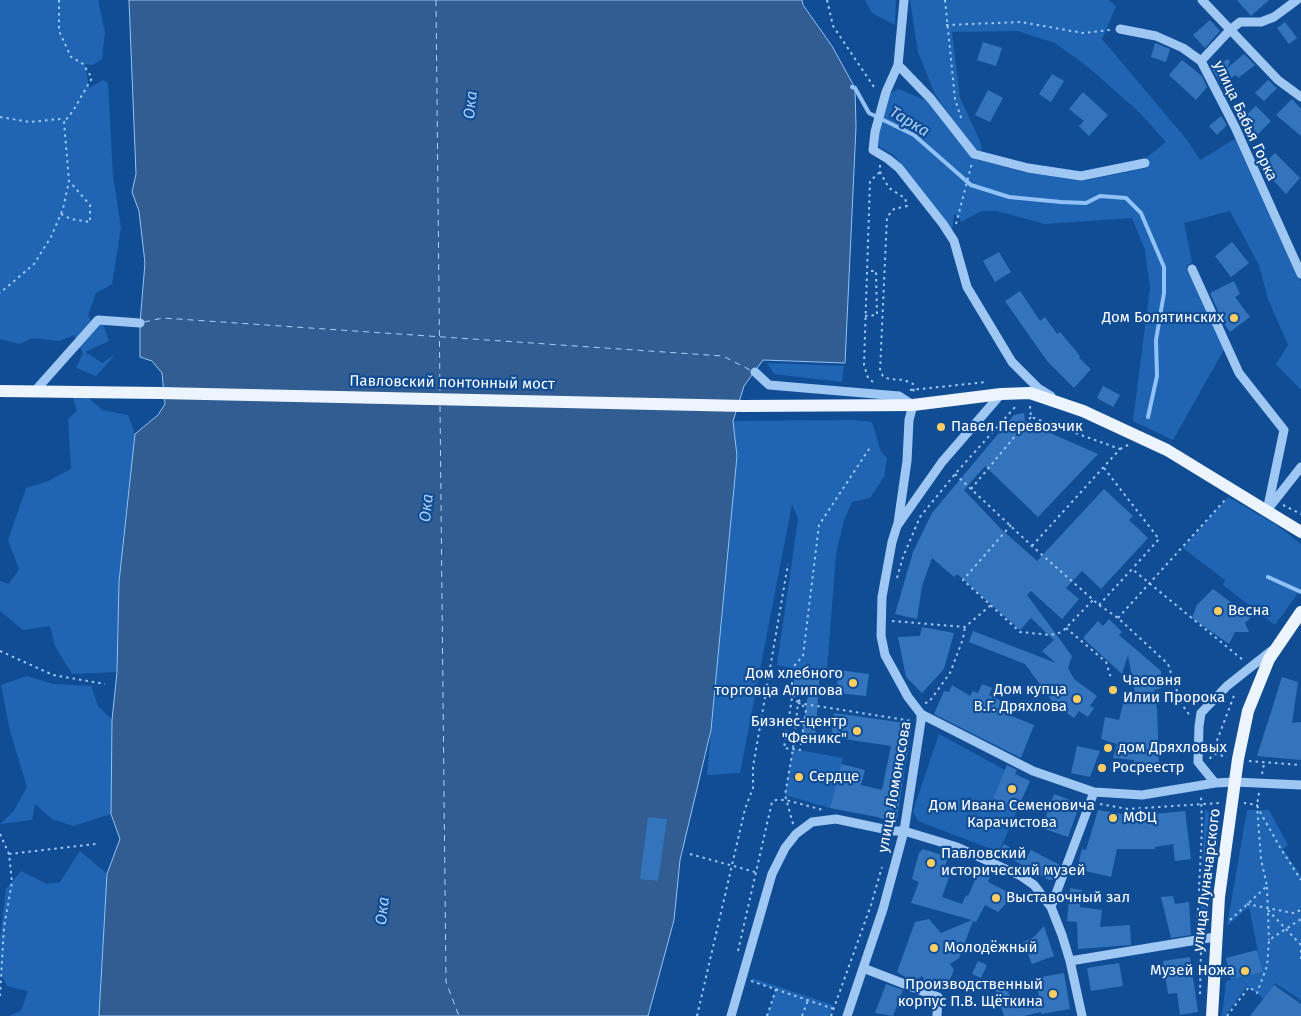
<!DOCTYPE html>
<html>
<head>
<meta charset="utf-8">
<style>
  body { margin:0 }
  canvas { display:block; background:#114d95 }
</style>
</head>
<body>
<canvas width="1301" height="1016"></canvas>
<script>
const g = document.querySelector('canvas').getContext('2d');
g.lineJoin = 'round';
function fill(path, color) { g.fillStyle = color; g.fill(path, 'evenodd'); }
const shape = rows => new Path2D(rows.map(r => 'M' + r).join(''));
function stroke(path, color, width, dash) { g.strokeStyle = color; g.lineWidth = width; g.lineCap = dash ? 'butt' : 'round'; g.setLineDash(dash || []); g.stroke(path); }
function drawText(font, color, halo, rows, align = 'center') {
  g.font = font + ' "Fira Sans",sans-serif'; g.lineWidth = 4.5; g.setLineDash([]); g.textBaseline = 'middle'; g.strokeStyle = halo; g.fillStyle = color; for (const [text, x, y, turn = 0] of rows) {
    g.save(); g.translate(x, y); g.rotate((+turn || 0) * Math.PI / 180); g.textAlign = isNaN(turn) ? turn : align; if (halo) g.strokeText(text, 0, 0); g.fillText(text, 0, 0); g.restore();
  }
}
fill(shape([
  [0,0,98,0,105,32,102,59,93,65,85,64,89,88,103,80,108,83,113,176,121,227,112,284,96,293,88,315,94,326,103,324,109,341,85,352,102,363,115,355,96,376,76,368,83,353,74,335,59,341,33,338,19,344,0,339],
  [865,0,896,0,895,25,872,13],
  [910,0,1108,0,1116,6,1102,39,1187,140,1200,160,1235,139,1301,282,1301,390,1276,364,1288,345,1268,299,1259,265,1230,211,1184,223,1192,262,1186,267,1226,346,1173,440,1133,421,1150,288,1145,250,1132,218,1045,224,997,211,981,211,961,222,959,217,954,214,952,231,894,155,879,147,879,131,889,94,899,89,929,102,946,125,978,160,1024,172,1082,181,1147,168,1146,158,1166,142,1139,112,1088,67,1055,43,1018,31,952,32,960,98,980,141,982,151,972,148,935,94,918,52],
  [767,363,844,366,842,382,774,374],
  [88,397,102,410,128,415,135,434,119,582,117,672,72,674,55,646,50,626,23,630,0,611,0,581,9,584,19,569,8,540,26,488,48,481,71,469,68,419,77,411,73,398],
  [854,420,872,422,881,452,887,458,884,477,870,498,852,502,844,520,836,554,827,669,820,671,795,669,777,665,798,519,792,504,740,773,707,775,737,456,733,421],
  [1228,497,1275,524,1301,544,1301,589,1275,625,1223,585,1225,580,1183,548],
  [27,676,53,684,91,686,98,706,112,720,111,814,73,826,52,819,35,804,32,820,0,824,13,812,27,787,10,731,1,685],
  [939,734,1005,770,993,798,1018,808,999,852,918,821,913,811],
  [793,749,843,758,830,808,785,795],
  [1205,809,1214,818,1216,827,1206,925,1200,926],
  [1247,810,1269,810,1288,845,1283,849,1301,876,1301,1000,1275,983,1264,999,1247,986,1225,1016,1222,1016,1226,981,1262,971,1249,907,1227,926],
  [80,851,107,874,99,1016,9,1016,21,1011,28,991,7,986,0,972,0,940,6,889,21,871,47,884,60,882],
  [752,978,833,1005,829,1016,767,1016,776,989,752,981]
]), '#1f65b3');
const water = shape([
  [129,0,802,0,803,5,832,46,855,88,856,127,845,363,763,360,744,386,733,421,737,456,711,730,680,860,674,920,648,1016,99,1016,107,874,120,839,111,814,112,720,117,672,119,582,135,434,158,415,165,404,162,373,152,361,140,357,140,323,145,263,139,211,132,192,136,174,129,0]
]);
fill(water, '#315d92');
stroke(water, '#91c2f7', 1);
stroke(shape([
  [852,87,855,88,869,113,914,135,971,185,1009,197,1061,202,1086,203,1100,196,1126,198,1141,213,1164,267,1164,293,1156,340,1157,376,1148,417],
  [1268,577,1301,592]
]), '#91c2f7', 4);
stroke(shape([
  [436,0,440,394],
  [144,322,163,318,723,356,752,371],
  [440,406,446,982,459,1016]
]), '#acd1fa', 1, [6, 5]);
fill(shape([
  [1237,0,1269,0,1251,16],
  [1210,20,1220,31,1205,48,1193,35],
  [1285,22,1297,38,1289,44,1277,28],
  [983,42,1002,48,996,66,977,60],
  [1155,43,1170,49,1166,62,1151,57],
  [1244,54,1255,65,1238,78,1236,75,1221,84,1212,69,1228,59,1230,62,1226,69],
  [1182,60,1202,76,1207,87,1196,100,1169,75],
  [1052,74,1064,81,1051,102,1039,94],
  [1268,80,1277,88,1264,101,1255,93],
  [988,90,1003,98,990,122,975,115],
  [1083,92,1108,115,1089,136,1079,126,1084,121,1069,109],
  [1292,99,1301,109,1301,136,1276,115],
  [1256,106,1271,121,1258,134,1243,118],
  [1221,116,1227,125,1217,135,1209,126],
  [1275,153,1300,178,1286,194,1261,167],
  [1232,242,1249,263,1231,277,1215,256],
  [999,252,1011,272,995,282,983,261],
  [1234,281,1240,294,1235,297,1250,317,1230,332,1224,324,1210,293],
  [1020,291,1040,321,1045,317,1057,334,1060,332,1080,356,1079,358,1091,369,1074,388,1047,361,1005,301],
  [1103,386,1120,395,1113,407,1097,398],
  [1024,413,1025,422,1098,454,1038,517,985,466,964,490,1000,528,1037,561,1104,489,1133,516,1129,520,1148,538,1101,589,1082,571,1066,588,1079,599,1062,619,1031,591,1027,595,1072,656,1068,668,1074,679,1097,696,1090,706,1094,708,1088,717,1079,711,1074,718,1055,705,1025,664,969,642,973,631,1056,663,1042,651,1054,640,1031,618,1020,630,957,574,954,577,932,558,922,586,917,619,895,614,913,552,932,513,1014,415],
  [1213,589,1251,617,1245,623,1249,632,1235,632,1229,644,1192,618,1197,605],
  [1109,619,1122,632,1119,635,1161,671,1162,688,1154,690,1157,709,1159,762,1151,768,1134,764,1134,760,1113,758,1117,744,1101,739,1105,717,1119,720,1123,704,1137,703,1128,655,1122,674,1083,638,1098,621,1103,626],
  [922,627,954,633,944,669,922,693,906,677,898,637,920,636],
  [795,669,820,671,815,739,801,741,808,694,793,692],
  [839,670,869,674,866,696,836,693],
  [1282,677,1298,682,1292,723,1301,722,1301,760,1257,756],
  [982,684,992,688,989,695,1010,705,1006,714,1034,725,1021,758,934,714,944,691,949,692,952,685,970,696,973,691,978,693],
  [834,713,912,724,896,824,877,817,830,808,841,764,865,770,861,785,882,790,891,746,831,737],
  [1077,746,1100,751,1090,777,1071,773],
  [1007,765,1017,770,1015,774,1030,781,1018,808,993,798],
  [1054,794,1080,804,1068,837,1042,828],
  [1098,810,1133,816,1185,811,1191,859,1175,861,1173,844,1155,847,1155,849,1117,849,1111,877,1077,869,1082,849,1086,850],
  [648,817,667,819,658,881,640,879],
  [1004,844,1027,857,1031,850,1060,865,1053,880,1049,880,999,852],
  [923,849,948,857,944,869,951,872,942,897,962,904,966,895,968,896,978,873,990,877,988,882,1014,895,998,912,985,905,976,922,973,921,959,958,950,964,954,970,946,989,927,984,922,976,916,980,907,978,897,972,915,922,929,919,941,933,972,920,911,903,919,882,912,879,919,853],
  [1070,888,1082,890,1080,907,1102,910,1100,927,1130,925,1131,945,1078,949,1077,922,1067,921],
  [1173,896,1175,904,1189,902,1191,935,1171,938,1161,897],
  [1044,926,1054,956,1032,964,1023,942,1034,937],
  [1257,950,1263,972,1231,979,1226,958],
  [1190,957,1198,1012,1180,1015,1177,993,1168,994,1163,961],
  [978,961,987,965,981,978,972,974],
  [1119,963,1123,986,1091,991,1087,968],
  [1064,973,1070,1009,1041,1014,1041,1012,1024,1016,1004,1016,994,985,1006,983,1010,998,1039,997,1036,978],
  [886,984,903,990,893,1016,875,1013],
  [1274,985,1301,1004,1301,1016,1250,1016]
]), '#3474bc');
stroke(shape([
  [59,0,59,31,71,57,83,64,92,78,73,111,64,122],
  [827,0,833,26,876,90],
  [945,0,955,99,962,121],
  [946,25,1021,22,1083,33,1110,30],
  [0,117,30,122,60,119,64,122,69,181,63,209,51,237,34,264,0,293],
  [880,165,880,172,889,188,905,198,907,206,894,209,887,217,880,371,883,376,889,379,904,380,913,384,914,394],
  [61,214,71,219,90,222,90,205,70,182],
  [956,224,972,163],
  [865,316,877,315,876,271,867,271],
  [873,382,868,378,864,365,870,181,880,172],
  [910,390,987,382],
  [1030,406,1031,417,1120,449,1032,546],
  [1120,449,1128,445],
  [1104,468,1159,539,1132,569],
  [955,474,1032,546,1099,605,1118,618,1168,664,1181,703,1190,716],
  [971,489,1031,417],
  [1283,505,1301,514],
  [1011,525,963,580,1020,632,1051,635,1062,632,1093,600],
  [897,578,903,557,920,517,955,474,1016,406],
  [1099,605,1132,569,1243,660],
  [1118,618,1225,500],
  [892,621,965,627,991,605],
  [1066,628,1106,662,1111,678],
  [0,651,53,675,105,684],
  [793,692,799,693,798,699,806,710,800,750,784,748,793,692],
  [798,703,912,721],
  [925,703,929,702,950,673,963,639,965,627],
  [1208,752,1227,757],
  [1210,759,1235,693],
  [1249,761,1301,765],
  [1262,774,1264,764],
  [1259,793,1257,805,1259,810,1281,849,1301,880],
  [1100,804,1128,809,1220,803],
  [793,824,785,795,793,749,798,703,792,693,792,673,793,667,803,656,819,525,871,446],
  [0,834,9,854,12,882,4,927,0,996],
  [9,854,96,844],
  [690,854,755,872],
  [1267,887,1269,940],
  [1247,904,1293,913,1301,910],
  [1268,910,1301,945],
  [1230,920,1267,886,1261,859,1257,805,1244,803],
  [1197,930,1202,828,1201,795],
  [1301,950,1301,962],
  [738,951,772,802,776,800,786,800,823,810],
  [751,981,834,1009],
  [1200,994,1201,949],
  [697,1016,745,809,753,788,753,767,788,564],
  [767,1016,776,989],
  [802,1016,808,1000],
  [831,1016,871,905,882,867],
  [1227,1016,1249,987,1257,993,1267,966,1269,940,1301,919]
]), '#9fc7f4', 2, [2.5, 4]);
stroke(shape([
  [904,0,898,65,886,92,875,132,873,150,888,159,899,168,943,224,954,241,967,287,1012,362,1038,388,1051,396],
  [1202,0,1278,80,1301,97],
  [1120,29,1156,36,1183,48,1201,61,1235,127,1301,274],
  [1201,61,1230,30,1240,22,1261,22,1274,17,1297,0],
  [898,65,931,99,974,154,1028,168,1081,176,1145,163],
  [1192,269,1239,373,1284,430,1267,511],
  [755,372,769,385,899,396,913,405,909,420,907,461,898,523],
  [34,392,98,320,140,323],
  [1268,509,1301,467],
  [921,714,1033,771,1094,792,1142,795,1215,783,1235,782,1301,785],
  [1215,783,1198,762,1199,726,1201,713,1227,686,1271,651],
  [1051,907,1094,792],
  [1070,961,1215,937],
  [863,968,938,997,937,1016],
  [731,1016,772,874,785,848,796,834,812,822,836,819,893,831,904,831,957,847,1021,876,1034,885,1051,907,1062,935,1070,961,1082,1016],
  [847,1016,883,909,904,831,921,721,921,714,908,697,885,655,881,636,882,597,892,542,897,526,942,462,1001,394]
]), '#9fc7f4', 9);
stroke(shape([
  [0,391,160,393,744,406,913,405,1001,394,1030,393,1083,411,1167,450,1301,532],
  [1212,1016,1219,897,1238,759,1248,711,1269,659,1301,612]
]), '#ecf4ff', 12);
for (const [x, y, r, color] of [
  [1234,318,5,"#ffce62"],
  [941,427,5,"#ffce62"],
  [1218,611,5,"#ffce62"],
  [853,683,5,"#ffce62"],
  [1113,690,5,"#ffce62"],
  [1077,699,5,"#ffce62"],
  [857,731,5,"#ffce62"],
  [1108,748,5,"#ffce62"],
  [1102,768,5,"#ffce62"],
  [799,777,5,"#ffce62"],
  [1012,789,5,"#ffce62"],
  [1113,818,5,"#ffce62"],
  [931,863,5,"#ffce62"],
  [996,898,5,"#ffce62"],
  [934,948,5,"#ffce62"],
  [1245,971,5,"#ffce62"],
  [1053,994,5,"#ffce62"]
]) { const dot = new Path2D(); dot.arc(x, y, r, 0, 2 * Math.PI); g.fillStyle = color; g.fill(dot); stroke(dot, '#114d95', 2); }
drawText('15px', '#fff', '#114d95', [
  ["улица Бабья Горка",1245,121,65],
  ["Павловский понтонный мост",452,383,1],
  ["улица Ломоносова",895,787,-80],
  ["улица Луначарского",1207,880,-83]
]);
drawText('15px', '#fff', '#114d95', [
  ["Дом Болятинских",1224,318,"right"],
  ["Павел Перевозчик",951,427],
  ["Весна",1228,611],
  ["Дом хлебного",843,674,"right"],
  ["торговца Алипова",843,691,"right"],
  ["Часовня",1123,681],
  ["Илии Пророка",1123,698],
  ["Дом купца",1067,690,"right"],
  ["В.Г. Дряхлова",1067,707,"right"],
  ["Бизнес-центр",847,722,"right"],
  ["\"Феникс\"",847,739,"right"],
  ["дом Дряхловых",1118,748],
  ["Росреестр",1112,768],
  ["Сердце",809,777],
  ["Дом Ивана Семеновича",1012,806,"center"],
  ["Карачистова",1012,823,"center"],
  ["МФЦ",1123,818],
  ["Павловский",941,854],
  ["исторический музей",941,871],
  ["Выставочный зал",1006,898],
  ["Молодёжный",944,948],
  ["Музей Ножа",1235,971,"right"],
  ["Производственный",1043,985,"right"],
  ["корпус П.В. Щёткина",1043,1002,"right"]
], 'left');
drawText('italic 16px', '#acd1fa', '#114d95', [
  ["Ока",471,105,-84],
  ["Тарка",909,122,31],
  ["Ока",427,508,-84],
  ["Ока",383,911,-84]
]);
</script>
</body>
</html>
